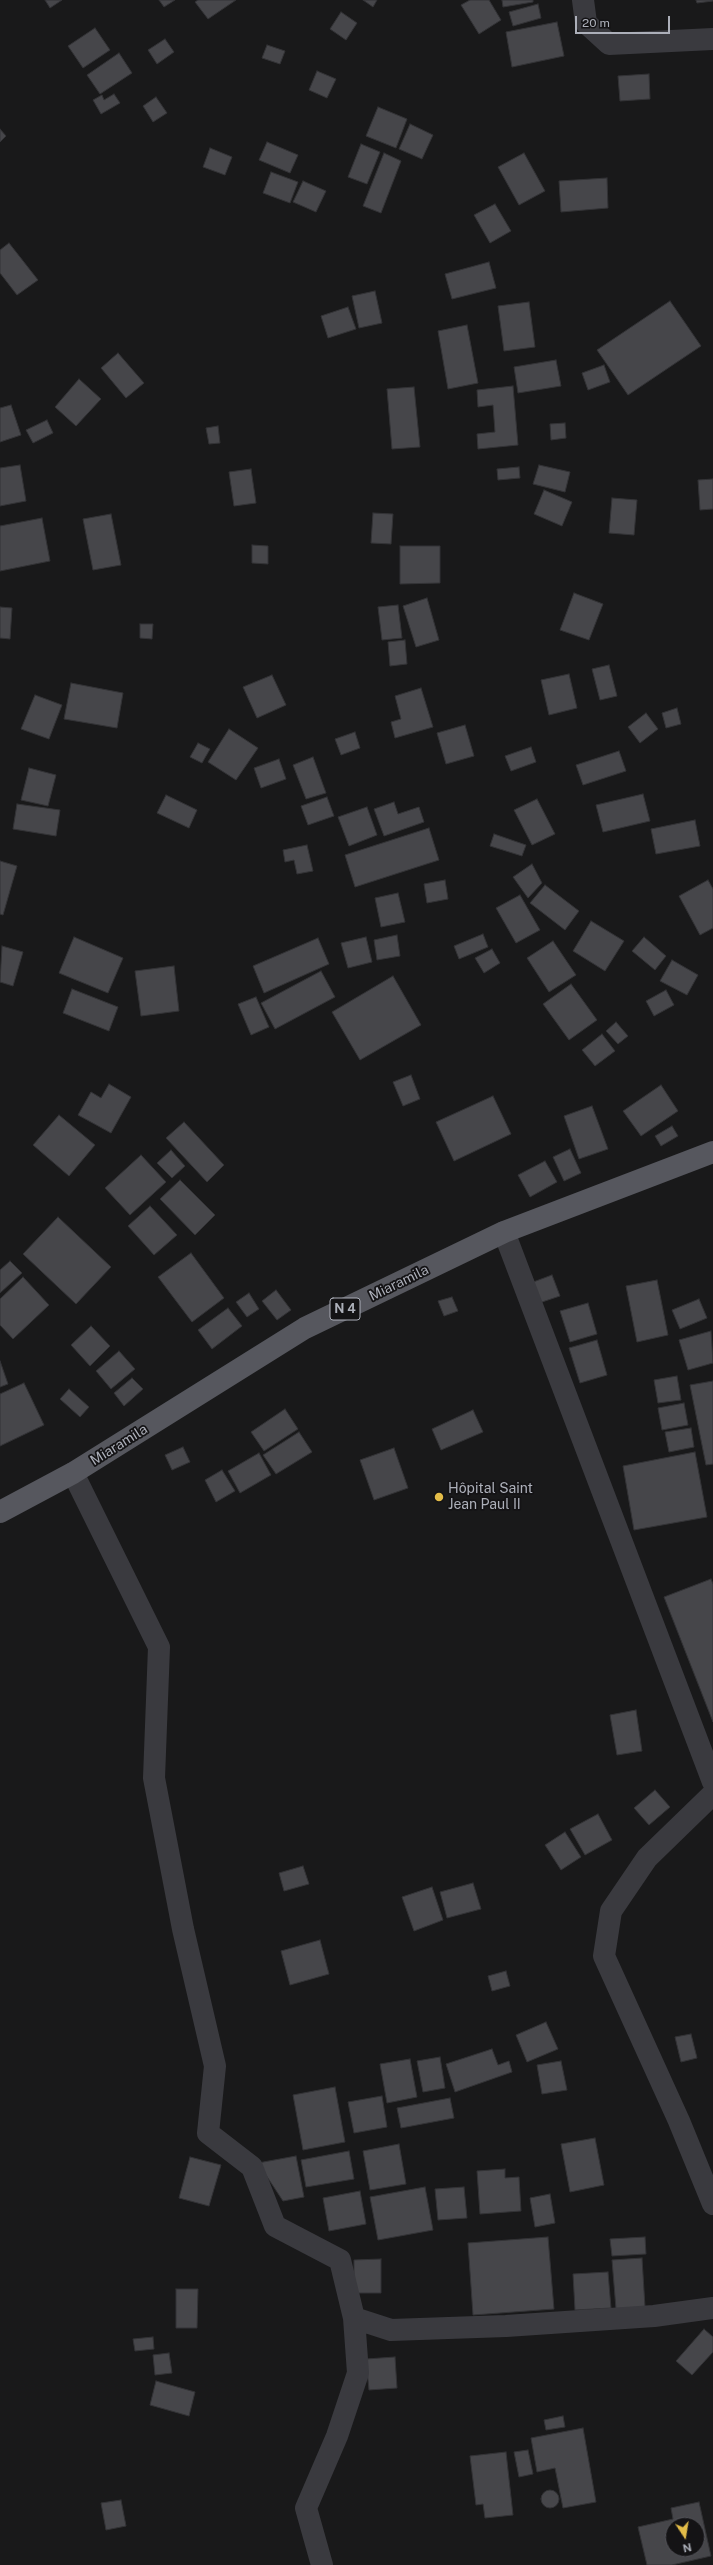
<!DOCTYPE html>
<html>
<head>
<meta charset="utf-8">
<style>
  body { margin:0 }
  #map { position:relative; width:713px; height:2565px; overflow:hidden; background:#19191a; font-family:"Public Sans",sans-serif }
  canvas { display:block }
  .north { position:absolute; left:665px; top:2517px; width:40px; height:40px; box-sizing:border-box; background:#141315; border:1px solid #515157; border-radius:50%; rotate:168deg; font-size:11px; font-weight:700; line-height:16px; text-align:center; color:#acafb9 }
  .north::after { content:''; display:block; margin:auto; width:14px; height:18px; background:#e3bc48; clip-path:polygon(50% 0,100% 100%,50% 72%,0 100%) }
  .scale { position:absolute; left:575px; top:16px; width:95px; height:18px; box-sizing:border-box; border:2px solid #acafb9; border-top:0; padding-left:5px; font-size:12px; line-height:14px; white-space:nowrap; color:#acafb9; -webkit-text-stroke:3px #141315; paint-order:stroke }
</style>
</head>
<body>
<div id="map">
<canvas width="713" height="2565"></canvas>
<div class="north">N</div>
<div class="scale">20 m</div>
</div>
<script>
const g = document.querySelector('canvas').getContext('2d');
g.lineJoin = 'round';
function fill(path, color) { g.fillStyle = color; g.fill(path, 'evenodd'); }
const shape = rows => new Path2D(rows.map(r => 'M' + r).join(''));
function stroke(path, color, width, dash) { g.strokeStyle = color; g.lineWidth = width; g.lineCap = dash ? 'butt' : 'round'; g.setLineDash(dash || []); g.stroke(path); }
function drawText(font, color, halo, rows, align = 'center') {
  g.font = font + ' "Public Sans",sans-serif'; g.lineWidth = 3.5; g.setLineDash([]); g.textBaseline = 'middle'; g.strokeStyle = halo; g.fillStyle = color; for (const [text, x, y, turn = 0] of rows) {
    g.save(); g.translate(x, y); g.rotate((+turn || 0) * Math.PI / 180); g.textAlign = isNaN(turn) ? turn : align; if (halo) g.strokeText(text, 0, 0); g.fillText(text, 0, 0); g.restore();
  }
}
const building = shape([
  [45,0,62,0,50,8,45,0],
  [159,0,175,0,164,7,159,0],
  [198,0,236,0,208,19,195,2,198,0],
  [363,0,377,0,373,7,363,0],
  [470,0,489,0,501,20,479,34,461,5,470,0],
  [502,0,533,0,533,2,503,7,502,0],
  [696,0,713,0,713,1,697,3,696,0],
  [538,4,541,18,513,26,509,12,538,4],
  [341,12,357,23,346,40,330,29,341,12],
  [557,22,564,56,512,67,506,32,557,22],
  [95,28,110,50,83,68,68,46,95,28],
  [165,39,174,52,157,64,148,50,165,39],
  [267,45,285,51,280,64,262,58,267,45],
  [119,53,132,73,100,94,87,75,119,53],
  [317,71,336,79,327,98,309,90,317,71],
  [649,74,650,99,620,101,618,76,649,74],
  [114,94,120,103,101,114,93,100,102,95,104,100,114,94],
  [156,97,167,113,153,122,143,106,156,97],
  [378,107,407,119,396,148,366,136,378,107],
  [410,124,433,135,422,159,399,149,410,124],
  [0,129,6,136,0,142,0,129],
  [267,142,298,155,290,173,259,160,267,142],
  [361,144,380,152,367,184,348,177,361,144],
  [210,148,232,157,225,175,203,167,210,148],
  [384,153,401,161,381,213,363,206,384,153],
  [524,153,545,191,519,205,498,167,524,153],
  [271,172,298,182,290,203,263,193,271,172],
  [607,178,608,208,561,212,559,181,607,178],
  [303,181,326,191,316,212,293,202,303,181],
  [495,204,511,231,490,243,474,215,495,204],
  [9,243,38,280,17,295,0,273,0,250,9,243],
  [489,262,496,288,452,299,445,274,489,262],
  [375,291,382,323,359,328,352,296,375,291],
  [670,301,701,346,628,395,597,350,670,301],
  [529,302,535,347,504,351,498,306,529,302],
  [348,307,356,329,328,338,321,316,348,307],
  [467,325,478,383,448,389,438,331,467,325],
  [118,353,144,383,126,398,101,368,118,353],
  [556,360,561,386,518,393,514,367,556,360],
  [604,365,610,382,588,390,582,373,604,365],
  [79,379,101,399,76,426,55,407,79,379],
  [513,386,518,445,478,449,477,434,495,432,493,405,478,407,477,390,513,386],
  [414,387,420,447,392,449,387,389,414,387],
  [11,405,21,435,0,442,0,408,11,405],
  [47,420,53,433,33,443,26,430,47,420],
  [565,423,566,438,551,440,550,424,565,423],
  [218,426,220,443,209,444,206,428,218,426],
  [20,465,26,501,0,506,0,468,20,465],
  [539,465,570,472,565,492,533,484,539,465],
  [519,467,520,478,498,480,497,469,519,467],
  [251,469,256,503,234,506,229,472,251,469],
  [713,479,713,509,700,510,698,480,713,479],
  [544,490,572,502,562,526,534,514,544,490],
  [612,498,637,500,634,535,609,533,612,498],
  [373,513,393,514,391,544,371,543,373,513],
  [111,514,121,565,93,570,83,519,111,514],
  [42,518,50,561,0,571,0,526,42,518],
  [252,545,268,546,268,564,252,563,252,545],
  [400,546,440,546,440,583,400,584,400,546],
  [574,593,603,604,589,640,560,630,574,593],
  [427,598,439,640,416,647,403,606,427,598],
  [398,605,402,638,382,640,378,607,398,605],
  [0,607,12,608,10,639,0,638,0,607],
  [140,624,153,624,152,639,140,638,140,624],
  [405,640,407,664,390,666,388,642,405,640],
  [609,665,617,696,600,700,592,669,609,665],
  [569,674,577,708,549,715,541,680,569,674],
  [272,675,286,705,257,718,243,687,272,675],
  [71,683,123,693,117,728,64,719,71,683],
  [421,688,433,727,395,738,391,722,401,719,395,696,421,688],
  [35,695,62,705,49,739,21,729,35,695],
  [677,708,681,724,666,728,662,713,677,708],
  [646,713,658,729,640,743,628,727,646,713],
  [465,725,474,756,446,764,437,733,465,725],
  [229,729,258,748,236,780,208,762,229,729],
  [355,732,360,748,341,755,335,739,355,732],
  [198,743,210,749,202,763,190,757,198,743],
  [531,747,536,762,511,771,505,756,531,747],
  [619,751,626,771,583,785,576,765,619,751],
  [313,757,326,793,306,799,293,765,313,757],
  [279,759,286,779,261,788,254,768,279,759],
  [29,768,56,775,48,806,21,800,29,768],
  [643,794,650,821,603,832,596,805,643,794],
  [166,795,197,810,189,828,157,813,166,795],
  [327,797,334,816,308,825,301,806,327,797],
  [537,799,555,834,532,845,514,810,537,799],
  [394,802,398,814,419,807,424,822,384,836,374,809,394,802],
  [17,804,60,810,56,836,13,829,17,804],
  [367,807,377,835,349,846,338,817,367,807],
  [695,820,700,846,656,854,651,829,695,820],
  [429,828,439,860,355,887,345,855,429,828],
  [494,834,526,845,522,856,490,846,494,834],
  [307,845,313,871,297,874,294,860,285,862,283,850,307,845],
  [0,861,17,866,3,915,0,914,0,861],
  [532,864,542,883,528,898,513,877,532,864],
  [445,880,448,899,427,903,424,884,445,880],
  [708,880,713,889,713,928,700,935,679,896,708,880],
  [545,885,579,911,565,930,530,903,545,885],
  [398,893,405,922,381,927,375,898,398,893],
  [520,895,540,930,516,943,496,908,520,895],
  [591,921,624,941,605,971,573,951,591,921],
  [483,934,488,947,459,959,454,946,483,934],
  [397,935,400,956,377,960,374,940,397,935],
  [74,937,123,958,108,993,59,973,74,937],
  [366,937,372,962,348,968,341,943,366,937],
  [644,937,666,956,655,970,632,951,644,937],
  [318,938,329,964,264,993,253,966,318,938],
  [553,941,576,975,549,992,527,958,553,941],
  [2,946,23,952,13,986,0,982,2,946],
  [492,949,500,963,484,973,475,958,492,949],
  [672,960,698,975,687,995,660,981,672,960],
  [174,966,179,1011,141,1016,135,971,174,966],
  [321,971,335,997,275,1029,261,1003,321,971],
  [393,976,421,1025,360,1060,332,1012,393,976],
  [571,984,597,1020,569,1040,543,1004,571,984],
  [72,989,118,1007,109,1031,63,1013,72,989],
  [666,990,674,1005,654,1016,646,1001,666,990],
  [256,997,269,1027,251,1035,238,1004,256,997],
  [616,1022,628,1036,618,1044,606,1031,616,1022],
  [602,1034,615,1051,595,1066,582,1050,602,1034],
  [411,1075,420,1099,403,1106,393,1082,411,1075],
  [109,1084,131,1097,111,1133,78,1115,91,1092,101,1098,109,1084],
  [661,1085,678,1111,641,1136,623,1111,661,1085],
  [493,1096,511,1134,454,1161,436,1122,493,1096],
  [592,1106,608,1149,579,1159,564,1116,592,1106],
  [59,1115,95,1145,69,1176,33,1145,59,1115],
  [184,1122,224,1165,207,1182,166,1138,184,1122],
  [672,1126,678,1136,661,1146,655,1136,672,1126],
  [570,1149,581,1173,564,1181,553,1157,570,1149],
  [171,1150,185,1166,172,1178,157,1163,171,1150],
  [141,1155,166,1182,130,1215,105,1188,141,1155],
  [545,1161,557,1182,530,1197,518,1175,545,1161],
  [180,1180,215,1215,195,1235,160,1199,180,1180],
  [150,1206,177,1235,154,1255,128,1226,150,1206],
  [58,1217,111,1267,76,1304,23,1254,58,1217],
  [191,1253,224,1298,192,1322,158,1277,191,1253],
  [10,1261,22,1273,0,1293,0,1270,10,1261],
  [552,1275,560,1296,536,1304,528,1284,552,1275],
  [23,1277,49,1305,13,1339,0,1325,0,1299,23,1277],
  [657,1280,668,1335,637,1342,626,1286,657,1280],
  [276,1290,291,1310,277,1320,262,1301,276,1290],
  [249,1293,259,1309,247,1317,236,1302,249,1293],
  [452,1297,458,1311,444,1316,438,1301,452,1297],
  [699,1299,707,1318,680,1329,672,1310,699,1299],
  [588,1303,597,1334,570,1342,560,1311,588,1303],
  [228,1308,242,1326,212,1349,198,1330,228,1308],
  [91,1326,110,1346,90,1366,71,1345,91,1326],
  [711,1331,713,1363,688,1370,679,1340,711,1331],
  [597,1340,607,1375,580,1383,569,1348,597,1340],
  [119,1351,135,1369,111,1389,96,1371,119,1351],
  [0,1361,8,1384,0,1387,0,1361],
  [677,1376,681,1400,658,1403,654,1380,677,1376],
  [132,1378,143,1389,124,1406,114,1393,132,1378],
  [713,1381,713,1464,706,1465,690,1385,713,1381],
  [24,1383,44,1425,0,1446,0,1394,24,1383],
  [69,1389,89,1407,80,1417,60,1399,69,1389],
  [684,1403,688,1425,662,1430,658,1408,684,1403],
  [285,1409,298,1429,264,1451,251,1432,285,1409],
  [473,1410,483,1432,441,1450,432,1429,473,1410],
  [691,1428,694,1447,669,1452,665,1432,691,1428],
  [299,1432,312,1452,276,1474,263,1455,299,1432],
  [183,1447,190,1462,172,1470,165,1455,183,1447],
  [394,1448,408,1488,374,1500,360,1460,394,1448],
  [695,1452,707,1517,634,1530,623,1466,695,1452],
  [259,1453,271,1475,240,1493,228,1471,259,1453],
  [222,1470,235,1491,216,1502,205,1480,222,1470],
  [711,1579,713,1584,713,1722,664,1597,711,1579],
  [636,1710,642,1751,617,1755,610,1715,636,1710],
  [655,1790,670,1807,649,1825,634,1808,655,1790],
  [598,1814,612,1840,585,1855,570,1829,598,1814],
  [565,1832,581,1857,561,1870,545,1845,565,1832],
  [303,1866,309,1884,284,1891,279,1873,303,1866],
  [473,1883,481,1909,447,1918,440,1892,473,1883],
  [432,1887,443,1920,414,1931,402,1897,432,1887],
  [320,1940,329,1974,290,1985,281,1951,320,1940],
  [506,1971,510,1986,492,1991,488,1976,506,1971],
  [546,2022,558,2049,527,2062,516,2035,546,2022],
  [691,2034,697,2058,681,2062,675,2037,691,2034],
  [492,2049,498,2065,509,2061,512,2072,455,2092,446,2064,492,2049],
  [440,2057,445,2088,423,2092,417,2061,440,2057],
  [410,2059,417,2097,387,2103,380,2064,410,2059],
  [561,2061,567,2090,542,2094,537,2065,561,2061],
  [335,2087,345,2142,303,2150,293,2095,335,2087],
  [382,2096,387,2127,354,2133,348,2102,382,2096],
  [450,2098,454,2118,401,2128,397,2108,450,2098],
  [595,2138,604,2185,570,2192,561,2144,595,2138],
  [399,2144,406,2184,370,2190,363,2151,399,2144],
  [349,2151,354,2179,306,2187,301,2160,349,2151],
  [296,2156,304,2197,283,2201,258,2163,296,2156],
  [190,2157,221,2165,209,2206,179,2198,190,2157],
  [505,2169,505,2178,519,2177,521,2211,480,2214,477,2171,505,2169],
  [425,2187,433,2230,378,2240,370,2197,425,2187],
  [464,2187,467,2218,438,2220,435,2189,464,2187],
  [360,2191,366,2224,329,2231,323,2198,360,2191],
  [550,2194,555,2223,535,2227,530,2198,550,2194],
  [548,2237,554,2309,473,2315,468,2243,548,2237],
  [645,2237,646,2254,612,2256,610,2239,645,2237],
  [642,2258,645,2307,616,2309,612,2260,642,2258],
  [381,2259,381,2293,354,2293,354,2260,381,2259],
  [608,2272,611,2308,575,2310,573,2274,608,2272],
  [176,2289,198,2289,197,2328,176,2328,176,2289],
  [704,2329,713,2337,713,2352,692,2375,676,2361,704,2329],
  [153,2337,154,2349,135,2351,133,2339,153,2337],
  [169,2353,172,2373,155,2375,153,2355,169,2353],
  [395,2357,397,2388,369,2390,366,2359,395,2357],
  [156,2381,195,2392,189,2416,150,2405,156,2381],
  [563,2416,565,2427,546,2430,544,2420,563,2416],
  [583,2428,596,2502,563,2508,555,2468,537,2472,531,2438,583,2428],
  [528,2450,533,2474,519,2477,514,2452,528,2450],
  [506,2452,513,2515,485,2518,483,2504,476,2505,470,2456,506,2452],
  '541 2499a9 9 0 1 1 18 0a9 9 0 1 1-18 0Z',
  [121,2500,126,2526,106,2530,101,2503,121,2500],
  [699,2502,711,2556,672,2565,647,2565,638,2527,673,2519,671,2508,699,2502],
  [673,2525,697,2525,697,2549,673,2549,673,2525]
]);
fill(building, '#46464a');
stroke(building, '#333336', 1);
stroke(shape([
  [583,0,586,23,609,44,713,39],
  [504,1232,713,1782],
  [73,1473,159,1647,154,1778,183,1929,215,2066,208,2133,252,2167,275,2226,340,2260,354,2318,391,2330,506,2326,654,2316,713,2308],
  [713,1794,647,1858,611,1911,604,1956,679,2121,713,2204],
  [322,2565,306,2508,337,2436,358,2373,354,2318]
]), '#3a3a3f', 22);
stroke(shape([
  [0,1512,73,1473,305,1328,504,1232,713,1152]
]), '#56575e', 22);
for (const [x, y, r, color] of [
  [439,1497,5,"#e3bc48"]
]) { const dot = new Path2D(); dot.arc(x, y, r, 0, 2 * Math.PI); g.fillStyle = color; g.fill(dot); stroke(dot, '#141315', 1.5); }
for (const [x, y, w] of [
  [345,1309,30]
]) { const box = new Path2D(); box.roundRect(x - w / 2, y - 11, w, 22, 3); g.fillStyle = '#141315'; g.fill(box); stroke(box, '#acafb9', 1); }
drawText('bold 13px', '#acafb9', null, [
  ["N 4",345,1309]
]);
drawText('14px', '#acafb9', '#141315', [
  ["Miaramila",399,1283,-26],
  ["Miaramila",119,1445,-32]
]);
drawText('14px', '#acafb9', '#141315', [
  ["Hôpital Saint",448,1489],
  ["Jean Paul II",448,1505]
], 'left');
</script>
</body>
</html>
